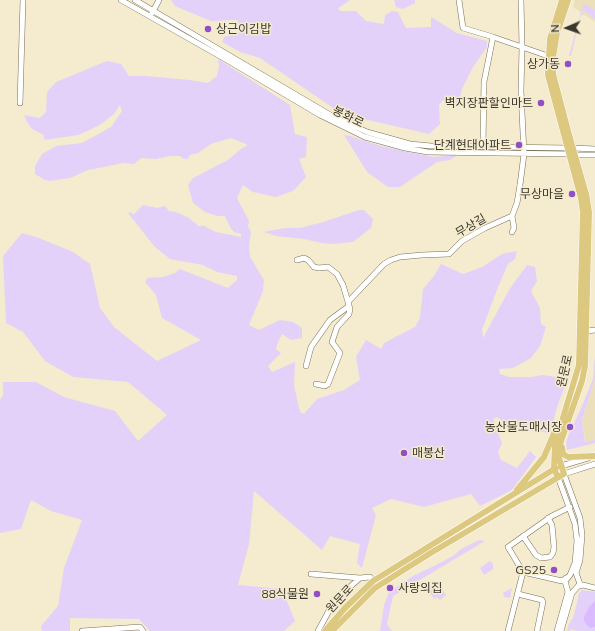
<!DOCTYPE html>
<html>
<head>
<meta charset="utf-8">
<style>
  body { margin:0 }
  #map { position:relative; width:595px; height:631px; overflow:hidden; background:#f5ebcf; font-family:Mulish,sans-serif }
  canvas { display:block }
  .north { position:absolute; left:547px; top:8px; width:40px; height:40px; -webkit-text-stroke:3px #f5ebcf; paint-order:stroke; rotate:268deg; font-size:11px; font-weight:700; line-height:16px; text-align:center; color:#3c382d }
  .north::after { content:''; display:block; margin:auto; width:14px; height:18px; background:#3c382d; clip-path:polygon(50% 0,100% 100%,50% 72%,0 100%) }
</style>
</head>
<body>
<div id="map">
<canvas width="595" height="631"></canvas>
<div class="north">N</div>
</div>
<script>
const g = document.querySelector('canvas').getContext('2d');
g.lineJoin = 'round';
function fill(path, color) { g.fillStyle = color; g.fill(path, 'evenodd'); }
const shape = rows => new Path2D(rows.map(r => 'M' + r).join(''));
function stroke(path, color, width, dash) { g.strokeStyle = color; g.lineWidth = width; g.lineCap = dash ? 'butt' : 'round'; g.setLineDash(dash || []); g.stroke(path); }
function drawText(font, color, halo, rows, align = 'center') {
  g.font = font + ' Mulish,"Noto Sans KR",sans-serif'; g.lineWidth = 3; g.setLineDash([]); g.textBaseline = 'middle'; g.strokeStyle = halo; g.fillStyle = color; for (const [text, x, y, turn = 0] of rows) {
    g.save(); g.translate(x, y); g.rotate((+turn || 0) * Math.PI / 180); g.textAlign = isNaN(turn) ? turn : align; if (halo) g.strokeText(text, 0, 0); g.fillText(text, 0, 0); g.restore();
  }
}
fill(shape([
  [575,0,595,0,595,22,573,7],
  [595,378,595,440,586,443,582,421]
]), '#ece0bc');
fill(shape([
  [171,0,350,0,338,8,340,11,356,11,366,21,384,24,385,15,392,11,398,12,406,28,431,27,431,17,457,33,487,41,487,47,473,67,462,89,458,105,443,100,439,105,440,124,429,134,342,114,260,58,240,52,222,42,224,37,238,33,241,30,237,20,211,21,175,6],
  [394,0,415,0,415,3,403,9,396,7],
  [583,4,591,7,595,10,595,19,582,9],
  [581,12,585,15,582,15,580,17,571,56,569,56],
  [218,59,290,105,295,134,307,137,306,157,299,159,306,177,293,191,276,197,253,192,243,185,237,198,249,221,248,226,251,232,249,245,250,257,264,280,263,291,249,325,259,330,280,320,293,322,302,328,302,338,291,340,282,334,278,342,276,349,281,353,268,366,272,372,295,362,294,386,300,412,304,414,317,399,344,390,360,380,356,357,366,340,381,349,384,343,415,327,420,318,423,289,434,276,441,264,463,274,482,267,502,254,517,251,515,259,508,264,498,287,482,330,483,338,509,290,527,265,535,267,537,281,531,291,540,308,541,324,546,327,540,346,531,358,513,368,499,369,500,374,509,377,531,377,543,375,568,379,558,404,550,433,515,429,497,417,493,419,502,443,498,452,501,460,517,468,530,451,536,457,512,490,480,506,471,494,424,507,391,499,372,508,376,515,362,568,357,563,360,544,330,536,322,550,254,491,249,544,238,585,282,589,295,621,284,631,150,631,139,619,70,618,70,631,42,631,41,626,58,606,64,568,82,520,51,511,31,500,21,529,0,533,0,400,3,395,3,382,36,382,64,397,115,411,138,441,167,415,128,382,73,377,45,361,23,332,6,323,3,256,22,233,39,238,73,252,90,264,100,308,114,327,157,361,201,340,162,318,156,295,145,282,147,278,163,277,175,273,180,269,228,288,237,280,237,276,217,272,203,265,170,259,154,246,128,213,131,212,133,215,143,205,157,208,165,206,169,211,176,212,189,218,200,227,202,225,216,232,241,237,241,234,234,232,230,227,225,216,217,216,205,212,193,203,188,185,193,178,228,160,242,148,247,146,246,144,231,138,211,144,198,153,190,155,188,159,184,159,180,156,170,156,156,159,141,158,134,164,123,163,104,167,88,170,70,178,50,181,45,180,35,174,35,166,42,154,56,146,82,143,111,127,122,111,120,105,114,114,101,124,90,130,78,135,44,140,44,135,32,129,27,122,24,115,40,118,46,112,47,92,56,82,107,61,121,64,129,76,146,76,189,80,208,83,217,76,219,66],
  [344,135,350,136,381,146,408,152,434,157,457,155,450,160,437,162,400,187,388,187,367,172],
  [359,210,364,210,373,219,371,228,353,242,333,244,322,243,304,239,276,236,264,232,285,228,300,228,323,222],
  [595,354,595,378,582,421,585,442,595,440,595,443,567,450,566,443,569,434,582,406,593,379],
  [479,540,485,541,393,596,387,624,392,631,380,631,384,605,389,592,413,576,436,565,453,556,461,549],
  [490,561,493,564,493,569,484,575,480,568],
  [438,583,446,595,440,600,437,597,435,599,427,591],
  [512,588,510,598,504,597,503,593],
  [582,590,595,592,595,631,577,631,571,629,570,631,567,631,569,624,573,618,578,599,578,595]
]), '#e3d1f9');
fill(shape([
  [595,601,595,627,590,628,587,625,584,621,584,617,589,607]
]), '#dbbbff');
const minor = shape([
  [121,0,227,60,320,115,365,137,405,148,428,152,568,154],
  [135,0,332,116,367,132,410,144,431,146,567,148],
  [459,0,463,28,493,37,548,56],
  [152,13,159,0],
  [20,103,23,0],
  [483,147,484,82,493,37],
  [573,148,595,149],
  [575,155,595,155],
  [512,232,514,228,512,216],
  [297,260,304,258,308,260,314,267,319,268,328,267,337,274,343,285,348,302],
  [587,331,595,330],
  [306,366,311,347,330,320,349,306],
  [316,384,325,386,328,384,340,353,332,342,337,327,349,314,350,309,348,302,384,264,391,260,400,257,422,255,449,254,462,241,485,228,512,216,517,203,520,185,524,154,521,91,522,47,521,0],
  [561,466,588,458],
  [523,536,536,555,541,558,550,557,553,553,554,547,552,525,548,518],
  [523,572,562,581,566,578],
  [311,574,360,578],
  [579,586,583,585,595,588],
  [518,594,542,600,543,602,537,631],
  [82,631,140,627,143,631],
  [318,631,331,607,343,593,360,578,370,577,373,581],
  [508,631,523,572,508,547,552,516,570,507],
  [557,631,568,592,565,581,570,575,575,563,577,541,575,524,558,477],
  [561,631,572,593,580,584,576,573,580,560,582,535,580,518,564,474,595,464]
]);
const major = shape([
  [562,447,563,454,568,457,595,456],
  [558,477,554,469,555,444,579,365,583,212,581,198,548,75,550,39,562,0],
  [517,490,544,457,555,431],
  [325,631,345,608,373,581,556,468],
  [332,631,375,588,429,554,564,474,559,458,559,447,582,381,585,366,589,212,586,194,568,131,553,74,553,57,557,33,568,0]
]);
stroke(minor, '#797057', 6);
stroke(major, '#fff', 7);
stroke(minor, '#fff', 5);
stroke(major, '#ddc880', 6);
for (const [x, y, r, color] of [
  [208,29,4,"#8f50c6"],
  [568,64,4,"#8f50c6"],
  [541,103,4,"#8f50c6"],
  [519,145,4,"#8f50c6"],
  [572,194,4,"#8f50c6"],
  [570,427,4,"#8f50c6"],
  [404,453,4,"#8f50c6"],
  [554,570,4,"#8f50c6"],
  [390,588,4,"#8f50c6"],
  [317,594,4,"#8f50c6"]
]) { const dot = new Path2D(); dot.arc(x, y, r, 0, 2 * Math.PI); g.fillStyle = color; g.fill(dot); stroke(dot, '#f5ebcf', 1.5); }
drawText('12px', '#3c382d', '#f5ebcf', [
  ["상근이김밥",216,29,"left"],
  ["상가동",560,64],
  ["벽지장판할인마트",533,103],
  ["단계현대아파트",511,145],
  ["무상마을",564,194],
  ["농산물도매시장",562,427],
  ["매봉산",412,453,"left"],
  ["GS25",546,570],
  ["사랑의집",398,588,"left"],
  ["88식물원",309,594]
], 'right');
drawText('12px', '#3c382d', '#f5ebcf', [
  ["봉화로",348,117,26],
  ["무상길",471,226,-30],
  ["원문로",565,371,-77],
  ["원문로",340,599,-47]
]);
</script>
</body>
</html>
